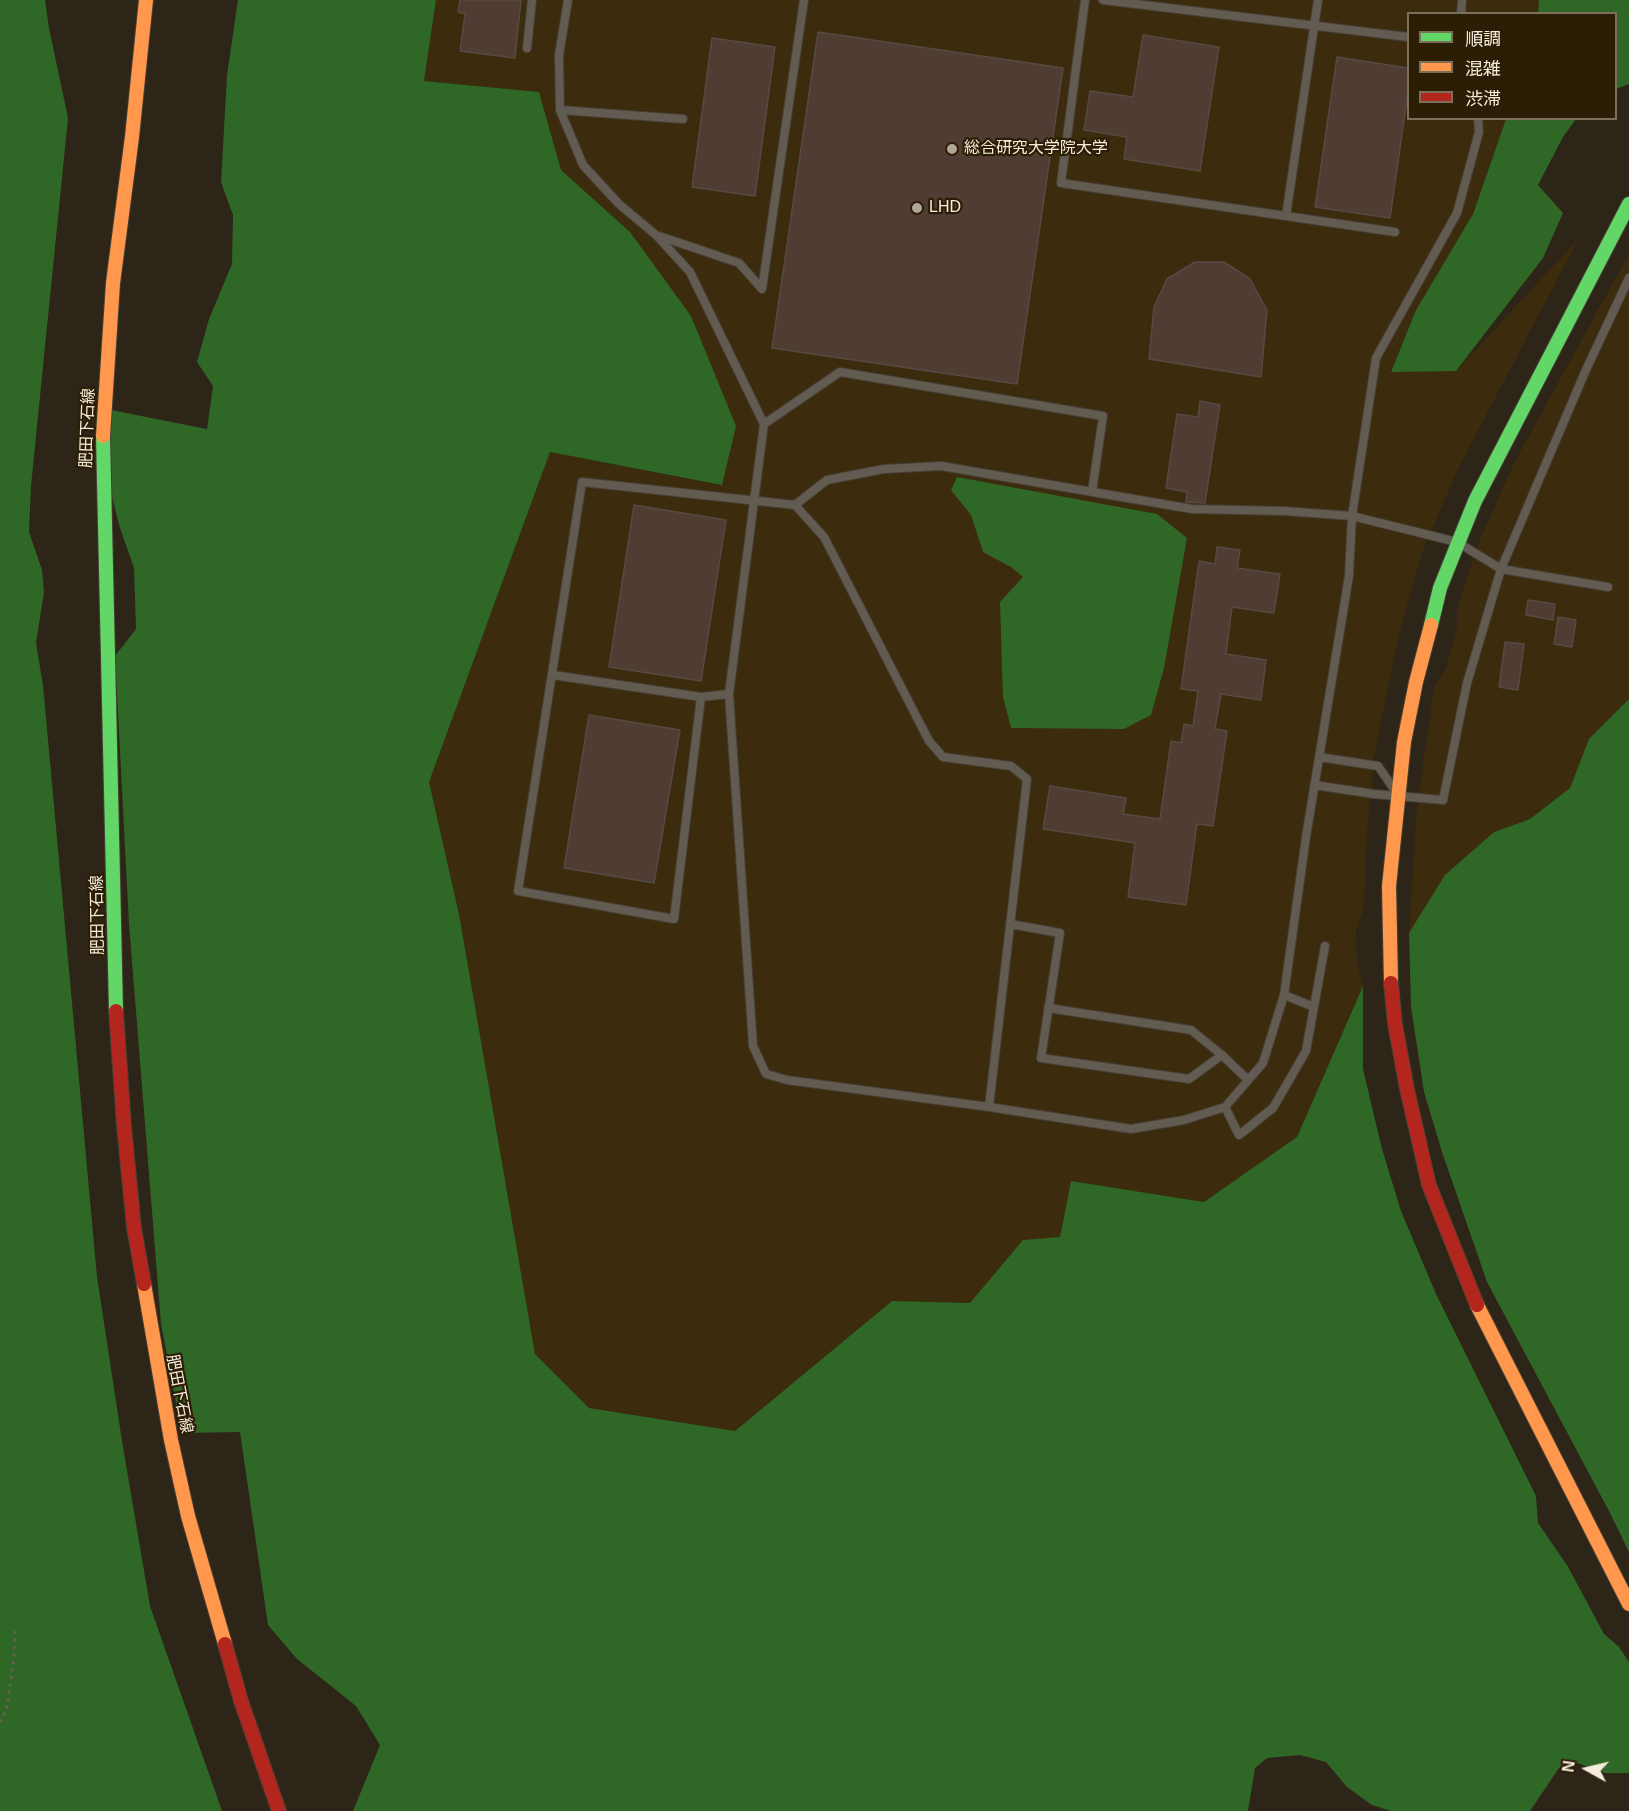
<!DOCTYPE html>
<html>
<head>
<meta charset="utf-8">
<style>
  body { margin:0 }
  #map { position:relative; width:1629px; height:1811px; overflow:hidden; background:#2d2517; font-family:Helvetica,"Noto Sans JP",sans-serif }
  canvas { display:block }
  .legend { position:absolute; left:1407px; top:12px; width:210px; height:108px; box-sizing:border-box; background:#2c1e05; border:2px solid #7d705b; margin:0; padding:8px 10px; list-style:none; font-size:18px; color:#f6ecdd }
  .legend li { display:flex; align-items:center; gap:12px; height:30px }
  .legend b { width:30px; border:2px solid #7d705b }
  .north { position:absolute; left:1557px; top:1739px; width:60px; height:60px; -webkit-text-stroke:4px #2c1e05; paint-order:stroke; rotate:278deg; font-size:16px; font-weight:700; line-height:24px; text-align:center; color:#f6ecdd }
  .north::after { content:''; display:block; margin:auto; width:21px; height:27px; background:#f6ecdd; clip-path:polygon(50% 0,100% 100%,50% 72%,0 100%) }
</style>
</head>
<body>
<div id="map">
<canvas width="1629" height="1811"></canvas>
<ul class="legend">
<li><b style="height:8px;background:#63d668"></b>順調</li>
<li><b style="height:8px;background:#ff974d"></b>混雑</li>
<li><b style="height:8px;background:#b3261e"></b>渋滞</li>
</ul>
<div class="north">N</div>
</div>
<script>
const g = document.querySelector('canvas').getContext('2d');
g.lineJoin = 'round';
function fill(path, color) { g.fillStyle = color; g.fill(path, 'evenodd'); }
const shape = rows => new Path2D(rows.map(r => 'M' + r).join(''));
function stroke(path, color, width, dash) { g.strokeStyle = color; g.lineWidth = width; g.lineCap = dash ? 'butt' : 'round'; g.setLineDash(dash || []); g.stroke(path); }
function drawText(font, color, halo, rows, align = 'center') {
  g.font = font + ' Helvetica,"Noto Sans JP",sans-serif'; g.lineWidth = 4.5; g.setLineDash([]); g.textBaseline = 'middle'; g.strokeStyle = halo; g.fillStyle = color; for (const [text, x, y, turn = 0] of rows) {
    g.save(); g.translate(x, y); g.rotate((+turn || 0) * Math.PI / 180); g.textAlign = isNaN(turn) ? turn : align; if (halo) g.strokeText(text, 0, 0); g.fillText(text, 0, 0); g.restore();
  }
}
fill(shape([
  [436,0,1539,0,1538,13,1408,14,1408,118,1506,119,1473,214,1416,310,1391,371,1456,371,1579,238,1458,469,1422,553,1398,638,1375,752,1367,832,1364,907,1356,931,1357,962,1363,986,1297,1137,1204,1202,1071,1181,1060,1237,1023,1241,970,1303,892,1301,735,1431,589,1408,535,1354,459,914,429,782,550,452,721,485,630,232,561,170,539,92,424,81],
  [1629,254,1629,699,1589,739,1570,788,1530,819,1494,832,1409,933,1417,808,1434,688,1446,668,1457,629,1457,608,1481,537,1515,461]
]), '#3c2b0d');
fill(shape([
  [0,0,45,0,49,28,68,118,31,486,29,532,42,570,44,592,36,643,43,685,97,1277,122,1441,150,1606,222,1811,0,1811],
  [238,0,436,0,424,81,539,92,561,170,630,232,691,316,736,426,722,485,550,452,429,782,459,914,535,1354,589,1408,735,1431,892,1301,970,1303,1023,1240,1060,1237,1071,1181,1204,1202,1297,1137,1363,986,1363,1069,1382,1149,1401,1211,1436,1294,1536,1496,1538,1523,1567,1565,1604,1634,1619,1647,1629,1662,1629,1773,1605,1773,1578,1763,1559,1768,1530,1811,1391,1811,1372,1805,1347,1787,1326,1762,1300,1755,1267,1758,1255,1768,1248,1811,353,1811,380,1745,356,1706,297,1659,268,1625,240,1432,182,1433,161,1324,129,924,115,656,136,629,134,568,119,525,109,484,111,410,207,429,213,386,197,362,209,319,232,264,233,215,221,182,227,75],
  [1539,0,1629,0,1629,84,1616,89,1616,14,1538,13],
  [1506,119,1576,119,1563,137,1538,185,1563,213,1543,258,1456,371,1391,372,1416,310,1473,214],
  [957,477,1157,514,1187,538,1164,668,1151,715,1124,729,1011,728,1003,697,1000,602,1023,577,1011,567,983,552,971,515,951,490],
  [1629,699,1629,1552,1610,1513,1487,1282,1442,1152,1424,1092,1411,1007,1409,933,1445,875,1494,832,1530,819,1570,788,1589,739]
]), '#2f6727');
const building = shape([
  [460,0,521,0,515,58,460,51,465,14,458,12,460,0],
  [818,32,1063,68,1017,384,772,348,818,32],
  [1143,35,1219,47,1200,171,1124,159,1127,137,1084,130,1090,91,1133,97,1143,35],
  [712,38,775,47,755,196,692,187,712,38],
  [1337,57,1408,68,1408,92,1390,218,1315,207,1337,57],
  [1195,262,1224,262,1250,279,1267,310,1261,377,1149,359,1154,307,1167,279,1195,262],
  [1200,401,1220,405,1205,503,1186,502,1187,492,1166,488,1177,414,1198,417,1200,401],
  [634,505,726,520,701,681,609,667,634,505],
  [1217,547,1240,550,1237,568,1280,574,1274,613,1232,607,1226,654,1266,660,1261,700,1221,694,1215,729,1227,731,1213,826,1197,824,1186,905,1128,897,1135,843,1043,829,1050,786,1126,798,1123,814,1160,819,1171,741,1181,743,1184,724,1193,726,1198,691,1181,689,1199,561,1215,564,1217,547],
  [1528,600,1555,604,1553,620,1526,615,1528,600],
  [1558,617,1576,620,1572,647,1554,644,1558,617],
  [1505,642,1524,644,1518,690,1499,687,1505,642],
  [589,715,680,730,654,883,564,868,589,715]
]);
fill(building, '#503c32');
stroke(building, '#554b43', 1.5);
const lane = shape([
  [568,0,559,55,560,110,583,165,619,204,657,236,690,272,764,424,729,694,753,1046,766,1074,787,1080,989,1107,1131,1129,1184,1120,1225,1107,1263,1063,1284,995,1306,837,1349,576,1352,516,1376,358,1457,213,1479,132,1478,118],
  [1085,0,1061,183,1395,232],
  [1103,0,1408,37],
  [1461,14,1462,0],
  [527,48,532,0],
  [560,110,683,119],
  [1286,216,1318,0],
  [659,236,739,263,762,289,804,0],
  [764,424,840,372,1103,416,1092,492],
  [795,505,824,537,929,741,943,757,1011,766,1027,779,989,1107],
  [553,675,701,697,729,694],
  [701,697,674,919,518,891,582,482,795,505,827,480,884,469,941,466,1192,509,1284,511,1352,516,1457,542,1501,569,1608,587],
  [1319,757,1378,766,1394,789],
  [1314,785,1374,794,1443,800,1467,683,1501,569,1585,372,1629,278],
  [1010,924,1060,933,1041,1058,1189,1079,1222,1055,1248,1080],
  [1284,995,1314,1007],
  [1048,1008,1191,1030,1222,1055],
  [1225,1107,1239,1135,1273,1108,1306,1051,1325,946]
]);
const fast = shape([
  [103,436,116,1011],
  [1431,625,1440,588,1475,501,1629,204]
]);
const slow = shape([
  [103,436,113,283,132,137,146,0],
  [1391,983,1389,886,1404,742,1416,682,1431,625],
  [144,1284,171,1440,188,1516,225,1644],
  [1477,1305,1629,1604]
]);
const jam = shape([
  [1391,983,1395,1024,1407,1089,1429,1185,1477,1305],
  [116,1011,124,1126,134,1228,144,1284],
  [225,1644,241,1701,279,1811]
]);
stroke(lane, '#463f34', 10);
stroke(fast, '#463f34', 16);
stroke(slow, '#463f34', 16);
stroke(jam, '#463f34', 16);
stroke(shape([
  [0,1722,7,1708,14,1657,15,1627]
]), '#656056', 3, [3, 4.5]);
stroke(lane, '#615b51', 8);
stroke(fast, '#63d668', 14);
stroke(slow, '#ff974d', 14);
stroke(jam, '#b3261e', 14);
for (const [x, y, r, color] of [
  [952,149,6,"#b0a698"],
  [917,208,6,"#b0a698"]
]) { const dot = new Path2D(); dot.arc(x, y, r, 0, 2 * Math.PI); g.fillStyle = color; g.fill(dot); stroke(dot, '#2c1e05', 2); }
drawText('16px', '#f6ecdd', '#2c1e05', [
  ["総合研究大学院大学",964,149],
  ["LHD",929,208]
], 'left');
drawText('16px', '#f6ecdd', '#2c1e05', [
  ["肥田下石線",88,428,-88],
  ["肥田下石線",98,915,-91],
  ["肥田下石線",179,1394,79]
]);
</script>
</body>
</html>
